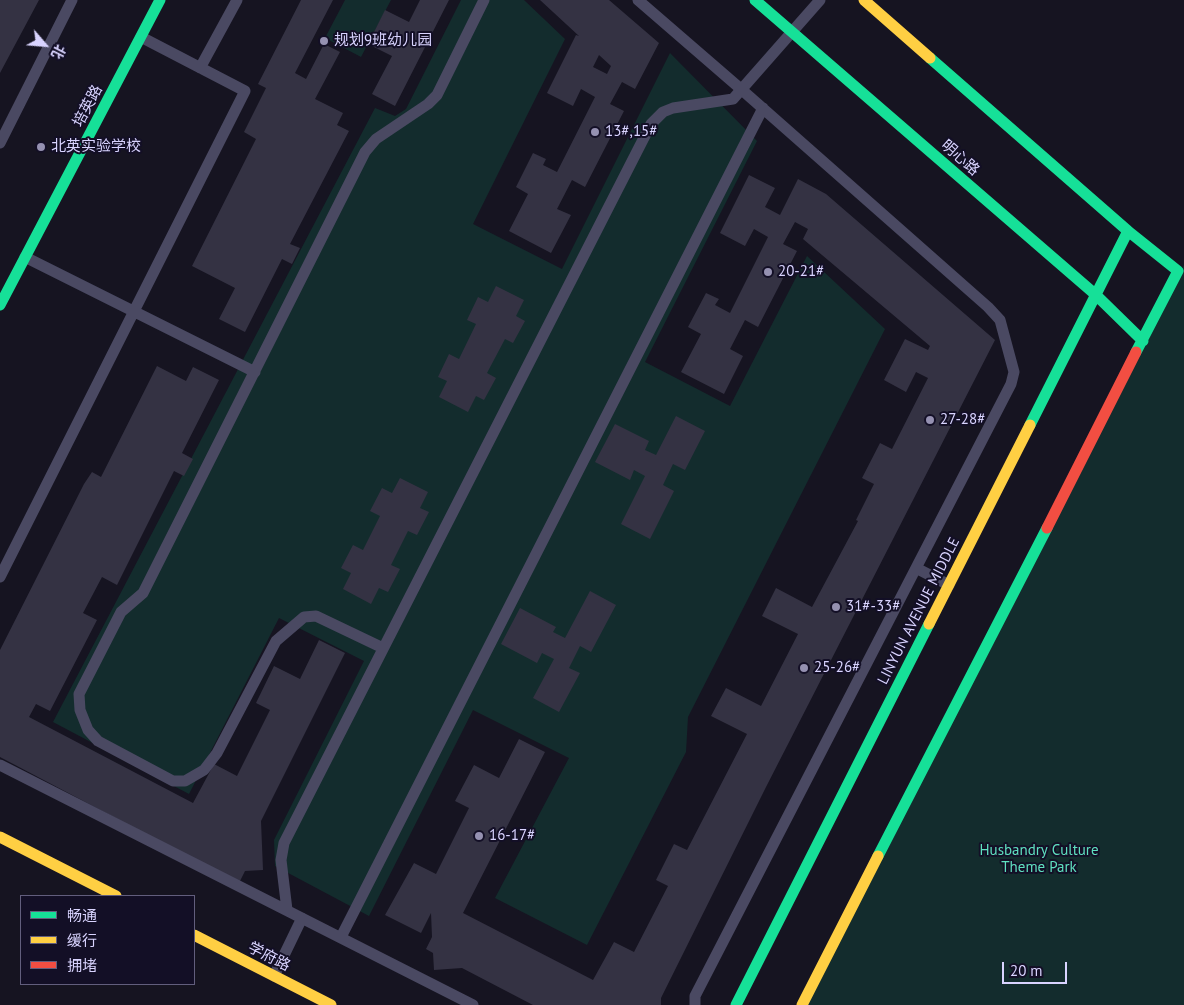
<!DOCTYPE html>
<html>
<head>
<meta charset="utf-8">
<style>
  body { margin:0 }
  #map { position:relative; width:1184px; height:1005px; overflow:hidden; background:#161421; font-family:"PT Sans","Noto Sans SC",sans-serif }
  canvas { display:block }
  .legend { position:absolute; left:20px; top:895px; width:175px; height:90px; box-sizing:border-box; background:#130f26; border:1px solid #625e7d; margin:0; padding:6px 9px; list-style:none; font-size:15px; color:#d9d4ff }
  .legend li { display:flex; align-items:center; gap:10px; height:25px }
  .legend b { width:25px; border:1px solid #625e7d }
  .north { position:absolute; left:20px; top:20px; width:50px; height:50px; -webkit-text-stroke:4px #130f26; paint-order:stroke; rotate:117deg; font-size:14px; font-weight:700; line-height:20px; text-align:center; color:#d9d4ff }
  .north::after { content:''; display:block; margin:auto; width:18px; height:22px; background:#d9d4ff; clip-path:polygon(50% 0,100% 100%,50% 72%,0 100%) }
  .scale { position:absolute; left:1002px; top:962px; width:65px; height:22px; box-sizing:border-box; border:2px solid #d9d4ff; border-top:0; padding-left:6px; font-size:15px; line-height:18px; white-space:nowrap; color:#d9d4ff; -webkit-text-stroke:4px #130f26; paint-order:stroke }
</style>
</head>
<body>
<div id="map">
<canvas width="1184" height="1005"></canvas>
<ul class="legend">
<li><b style="height:6px;background:#16e098"></b>畅通</li>
<li><b style="height:6px;background:#ffcf43"></b>缓行</li>
<li><b style="height:6px;background:#f24e42"></b>拥堵</li>
</ul>
<div class="north">北</div>
<div class="scale">20 m</div>
</div>
<script>
const g = document.querySelector('canvas').getContext('2d');
g.lineJoin = 'round';
function fill(path, color) { g.fillStyle = color; g.fill(path, 'evenodd'); }
const shape = rows => new Path2D(rows.map(r => 'M' + r).join(''));
function stroke(path, color, width, dash) { g.strokeStyle = color; g.lineWidth = width; g.lineCap = dash ? 'butt' : 'round'; g.setLineDash(dash || []); g.stroke(path); }
function drawText(font, color, halo, rows, align = 'center') {
  g.font = font + ' "PT Sans","Noto Sans SC",sans-serif'; g.lineWidth = 4; g.setLineDash([]); g.textBaseline = 'middle'; g.strokeStyle = halo; g.fillStyle = color; for (const [text, x, y, turn = 0] of rows) {
    g.save(); g.translate(x, y); g.rotate((+turn || 0) * Math.PI / 180); g.textAlign = isNaN(turn) ? turn : align; if (halo) g.strokeText(text, 0, 0); g.fillText(text, 0, 0); g.restore();
  }
}
fill(shape([
  [345,0,391,0,361,57,325,38],
  [461,0,524,0,565,39,473,224,562,269,670,53,757,141,645,362,730,406,807,256,885,329,688,717,686,752,587,945,495,898,569,758,473,710,369,916,275,866,274,840,364,661,279,618,189,794,53,722,375,108,395,116,406,109],
  [1184,265,1184,1005,802,1005]
]), '#132c2d');
fill(shape([
  [0,0,39,0,0,73],
  [301,0,333,0,295,73,306,79,324,44,340,52,315,99,343,113,337,125,349,131,290,244,300,248,292,264,282,259,245,332,219,319,235,288,192,266,256,139,244,132,266,88,258,84],
  [420,0,449,0,395,106,372,94,392,56,368,44,385,10,409,22],
  [540,0,609,0,659,43,635,89,622,82,610,104,624,111,585,187,572,180,557,209,571,215,551,253,509,231,528,194,516,187,533,153,546,159,543,165,557,172,595,97,581,89,573,106,547,93,576,35,579,36],
  [599,55,611,66,607,74,593,67],
  [749,175,775,188,765,207,780,215,798,179,826,194,995,340,766,787,661,998,661,1005,533,1005,462,968,434,970,433,953,426,949,432,937,431,913,421,933,385,915,414,863,436,874,469,808,455,801,474,765,499,778,519,739,545,752,463,913,593,980,614,942,634,952,668,886,656,880,674,844,687,850,747,734,711,716,726,688,761,706,798,634,762,616,776,588,812,607,858,521,856,520,874,484,862,478,880,443,892,449,928,378,916,372,906,392,884,380,905,339,928,350,930,346,803,239,808,229,795,222,783,244,797,251,758,327,745,320,730,349,743,356,724,394,681,372,701,334,688,327,706,293,719,299,715,305,730,313,768,237,754,229,745,246,720,233],
  [496,286,524,300,516,316,525,321,513,343,505,339,487,373,496,378,484,400,476,396,468,412,439,397,447,381,438,377,449,354,459,359,476,324,467,320,478,297,488,302],
  [157,366,186,381,193,367,219,380,182,453,193,459,184,476,174,471,117,585,102,577,83,613,97,620,50,711,36,704,29,717,193,803,214,764,237,776,270,710,256,703,274,666,300,679,319,640,345,653,261,821,263,870,245,871,239,883,0,757,0,650,84,484,92,472,101,477],
  [676,416,705,431,685,470,673,464,663,485,674,491,650,539,621,524,645,476,634,470,630,480,595,462,615,424,649,441,645,450,656,455],
  [400,478,428,492,420,508,429,512,417,535,408,531,391,565,400,569,388,592,379,588,371,604,343,589,351,573,341,568,353,545,363,550,380,516,370,511,382,488,392,493],
  [590,591,616,605,591,652,580,646,569,668,580,673,559,712,533,698,554,659,542,653,537,663,501,644,520,608,556,627,553,632,565,638]
]), '#343243');
stroke(shape([
  [638,0,742,90,988,307,1000,320,1014,372,1011,384,695,996,695,1005],
  [200,68,237,0],
  [0,143,72,0],
  [25,257,255,372],
  [916,568,949,585],
  [0,577,245,91,141,37],
  [383,648,316,616,304,617,276,641,217,753,204,770,185,781,173,781,98,741,88,730,80,710,79,694,121,612,143,593,365,152,376,139,428,104,437,95,484,0],
  [0,765,473,1005],
  [287,910,281,860,284,843,651,124,663,112,673,108,733,99,820,0],
  [341,937,763,108],
  [274,976,302,918]
]), '#4a4962', 11);
stroke(shape([
  [755,0,1096,295,1143,341],
  [930,58,1128,231,1178,271,1136,352],
  [0,305,160,0],
  [1030,425,1128,231],
  [878,856,1047,528],
  [736,1005,929,624]
]), '#16e098', 11);
stroke(shape([
  [864,0,930,58],
  [929,624,1030,425],
  [0,837,116,896],
  [194,935,331,1005],
  [802,1005,878,856]
]), '#ffcf43', 11);
stroke(shape([
  [1047,528,1136,352]
]), '#f24e42', 11);
for (const [x, y, r, color] of [
  [324,41,5,"#9591b1"],
  [595,132,5,"#9591b1"],
  [41,147,5,"#9591b1"],
  [768,272,5,"#9591b1"],
  [930,420,5,"#9591b1"],
  [836,607,5,"#9591b1"],
  [804,668,5,"#9591b1"],
  [479,836,5,"#9591b1"]
]) { const dot = new Path2D(); dot.arc(x, y, r, 0, 2 * Math.PI); g.fillStyle = color; g.fill(dot); stroke(dot, '#130f26', 2); }
drawText('15px', '#d9d4ff', '#130f26', [
  ["规划9班幼儿园",334,41],
  ["13#,15#",605,132],
  ["北英实验学校",51,147],
  ["20-21#",778,272],
  ["27-28#",940,420],
  ["31#-33#",846,607],
  ["25-26#",814,668],
  ["16-17#",489,836]
], 'left');
drawText('15px', '#d9d4ff', '#130f26', [
  ["培英路",88,106,-62],
  ["明心路",960,158,41],
  ["LINYUN AVENUE MIDDLE",919,611,-63],
  ["学府路",269,957,27]
]);
drawText('15px', '#5fe0c0', '#130f26', [
  ["Husbandry Culture",1039,851],
  ["Theme Park",1039,868]
]);
</script>
</body>
</html>
